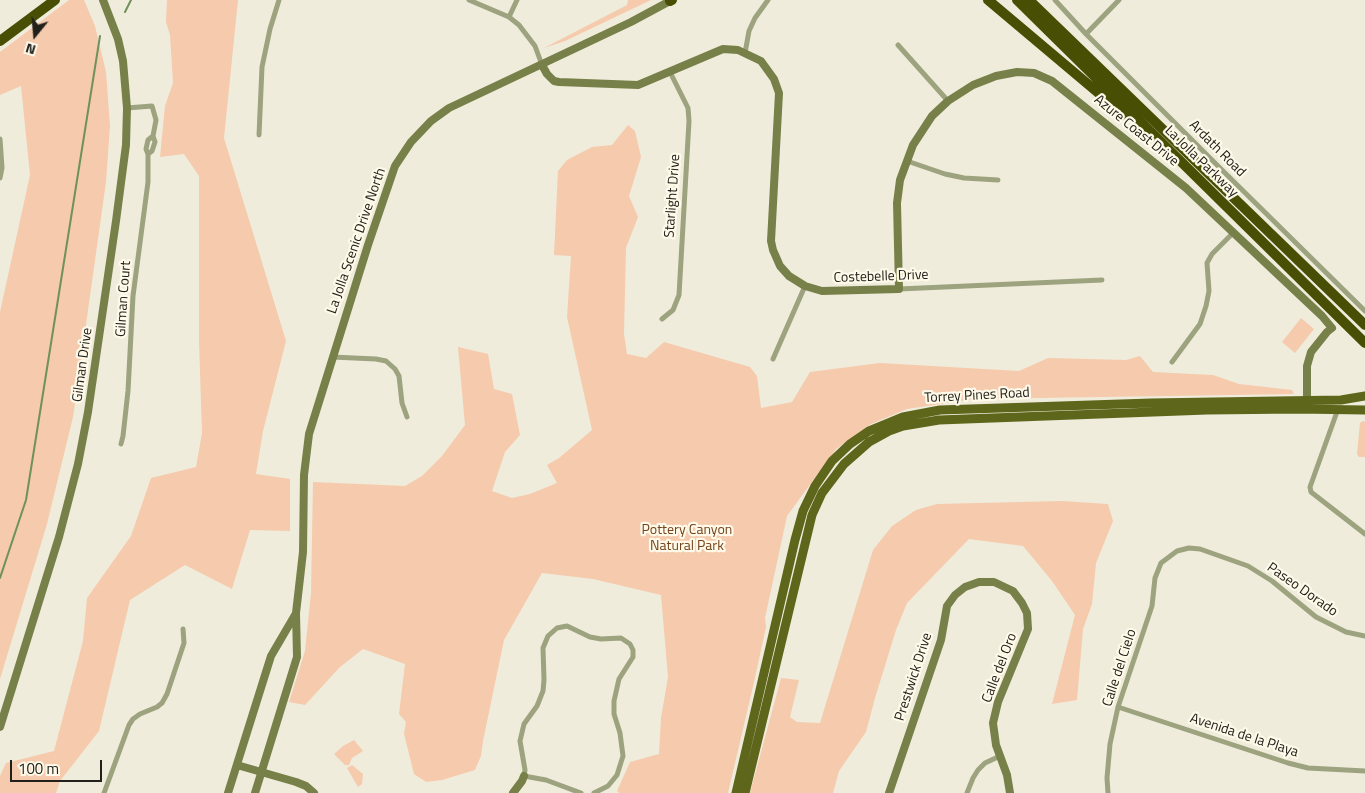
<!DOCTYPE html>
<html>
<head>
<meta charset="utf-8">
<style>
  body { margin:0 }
  #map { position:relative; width:1365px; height:793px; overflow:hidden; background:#f0ecdb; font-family:"Titillium Web",sans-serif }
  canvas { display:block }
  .north { position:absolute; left:10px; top:10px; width:50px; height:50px; -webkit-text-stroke:4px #fef9e8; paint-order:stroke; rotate:197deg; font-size:14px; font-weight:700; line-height:20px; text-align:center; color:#21201a }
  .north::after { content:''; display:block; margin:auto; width:18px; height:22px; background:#21201a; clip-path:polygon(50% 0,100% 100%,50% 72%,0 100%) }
  .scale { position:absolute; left:10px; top:760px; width:92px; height:22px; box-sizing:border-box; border:2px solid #21201a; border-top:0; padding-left:6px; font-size:15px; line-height:18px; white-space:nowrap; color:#21201a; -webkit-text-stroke:4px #fef9e8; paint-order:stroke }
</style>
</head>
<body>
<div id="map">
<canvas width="1365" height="793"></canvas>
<div class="north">N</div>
<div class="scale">100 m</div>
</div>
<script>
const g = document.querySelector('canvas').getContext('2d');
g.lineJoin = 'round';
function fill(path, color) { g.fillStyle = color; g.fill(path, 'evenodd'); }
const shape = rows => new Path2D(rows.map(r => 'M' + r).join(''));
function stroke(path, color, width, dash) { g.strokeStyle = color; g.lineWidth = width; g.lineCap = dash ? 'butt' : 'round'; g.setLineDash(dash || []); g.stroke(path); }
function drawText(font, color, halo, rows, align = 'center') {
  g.font = font + ' "Titillium Web",sans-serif'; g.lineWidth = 4.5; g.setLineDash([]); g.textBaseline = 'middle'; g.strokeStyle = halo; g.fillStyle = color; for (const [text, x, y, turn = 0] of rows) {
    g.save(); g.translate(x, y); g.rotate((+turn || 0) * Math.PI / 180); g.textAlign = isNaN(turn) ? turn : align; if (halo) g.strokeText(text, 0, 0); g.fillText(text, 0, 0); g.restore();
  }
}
fill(shape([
  [69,0,84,0,95,26,106,72,110,126,106,182,73,417,47,524,0,679,0,312,30,175,21,86,0,95,0,52],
  [167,0,238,0,224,138,286,341,263,431,256,474,290,479,290,531,250,530,232,589,185,565,130,600,99,731,60,781,56,793,0,793,0,776,6,763,54,751,83,641,87,598,131,536,151,478,196,467,202,433,199,341,199,176,184,154,160,157,165,106,173,83,170,35,166,22],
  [628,0,651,0,565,41,544,48,627,5],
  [628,125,635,131,641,157,629,196,638,217,626,248,624,334,627,354,646,358,664,342,750,367,757,376,761,408,792,402,810,372,880,363,1019,371,1048,358,1126,360,1140,356,1153,372,1213,375,1239,384,1292,390,1294,394,974,399,907,409,871,424,836,449,787,516,765,618,766,627,754,682,728,793,619,793,617,791,630,762,659,754,661,718,668,677,661,595,593,579,542,573,504,640,483,741,481,756,475,770,442,780,426,782,414,774,404,734,406,722,399,714,405,664,363,649,340,667,305,705,289,702,305,651,311,593,313,482,405,486,422,476,442,456,465,425,458,347,488,354,494,389,512,394,520,435,505,452,492,491,512,498,530,494,557,483,547,465,559,458,592,430,567,317,571,256,554,255,558,171,567,160,592,147,612,145],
  [1301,318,1314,329,1295,353,1282,342],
  [1363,421,1365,422,1365,457,1359,457,1357,454,1360,423],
  [1062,501,1108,504,1113,521,1096,563,1092,604,1083,629,1077,700,1052,704,1075,615,1052,581,1023,546,969,539,907,603,896,630,875,698,866,732,839,771,833,793,750,793,781,678,799,680,790,717,797,722,820,723,873,550,892,526,916,510,937,504],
  [354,740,363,751,352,758,349,765,345,765,334,754,343,746],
  [352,765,363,774,362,784,358,787,347,768]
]), '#f5caad');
stroke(shape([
  [125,12,131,0],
  [0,578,26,500,100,36]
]), '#6f915c', 2);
stroke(shape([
  [469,0,509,17,519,25,535,46,542,65],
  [1055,0,1086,34,1223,171,1365,311],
  [509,17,517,0],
  [1086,34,1119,0],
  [898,45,948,101],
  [745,53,749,31,755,18,768,0],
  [127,108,152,106,156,120,153,136,155,142,152,151,148,154],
  [259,135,262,67,270,29,279,0],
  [0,139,2,168,0,178],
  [907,161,945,174,964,178,998,180],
  [899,289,1102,280],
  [662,319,673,310,679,295,689,121,688,108,670,72],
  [332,357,376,359,386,361,395,369,399,376,402,403,407,417],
  [773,359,805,286],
  [1172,362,1200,324,1206,306,1209,291,1207,263,1212,254,1234,232],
  [1338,409,1310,487,1311,492,1365,534],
  [121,444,123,436,128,391,133,296,148,182,148,154,146,149,148,140,153,136],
  [1118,707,1288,763,1308,768,1365,771],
  [104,793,129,725,133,719,140,714,157,707,162,703,167,694,184,643,183,629],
  [581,793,546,780,524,776,525,770,520,741,524,724,537,706,543,691,544,680,543,648,548,636,557,628,567,626,590,637,601,639,621,638,630,644,633,650,633,657,619,679,614,701,614,714,620,733,623,756,617,775,608,786,594,793],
  [967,793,973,778,978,770,985,763,1000,756],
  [1108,793,1107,778,1110,744,1118,707,1152,606,1155,578,1161,563,1177,551,1189,548,1200,549,1248,566,1272,581,1316,617,1346,632,1365,636]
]), '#9da37f', 5);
stroke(shape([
  [542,65,547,74,554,81,559,82,638,85,723,49,738,50,761,61,774,79,779,93,771,241,773,250,780,266,789,276,805,286,822,291,899,289,897,203,900,180,913,145,932,116,948,101,973,85,996,76,1017,72,1034,73,1052,81,1186,188,1322,316,1332,328,1327,332,1311,352,1307,366,1307,406],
  [0,727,59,537,78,464,88,412,116,221,126,145,127,108,123,61,118,39,103,0],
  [237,765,296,782,306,786,314,793],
  [228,793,271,656,295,615],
  [255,793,297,657,296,613,303,552,304,475,309,434,368,245,395,166,411,142,431,121,449,108,631,22,670,1],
  [513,793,522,781,524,776],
  [889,793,941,640,947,606,955,595,965,587,979,582,994,582,1013,591,1022,603,1027,613,1028,629,998,702,993,723,996,745,1007,775,1010,793]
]), '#788049', 8);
stroke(shape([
  [736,793,795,540,803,511,815,486,832,461,850,444,869,431,903,417,940,410,1151,403,1341,400,1365,396],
  [745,793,812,515,822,493,844,464,869,442,889,431,903,426,939,420,1207,410,1298,409,1365,410]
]), '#5e661c', 9);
stroke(shape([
  [988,0,1127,117],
  [1017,0,1365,343],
  [1029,0,1365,325],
  [670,1,672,0],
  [0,41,55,0]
]), '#484f04', 10);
drawText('14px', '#21201a', '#fef9e8', [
  ["Azure Coast Drive",1136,131,39],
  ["Ardath Road",1217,149,45],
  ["La Jolla Parkway",1201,162,44],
  ["Starlight Drive",673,196,-86],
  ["La Jolla Scenic Drive North",357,241,-71],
  ["Costebelle Drive",881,277,-2],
  ["Gilman Court",124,299,-86],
  ["Gilman Drive",83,365,-82],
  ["Torrey Pines Road",977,396,-3],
  ["Paseo Dorado",1302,590,35],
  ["Calle del Oro",1000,668,-69],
  ["Calle del Cielo",1120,668,-72],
  ["Prestwick Drive",914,677,-72],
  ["Avenida de la Playa",1244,736,18]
]);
drawText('14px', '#74431c', '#fef9e8', [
  ["Pottery Canyon",687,531],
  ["Natural Park",687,547]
]);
</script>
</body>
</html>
